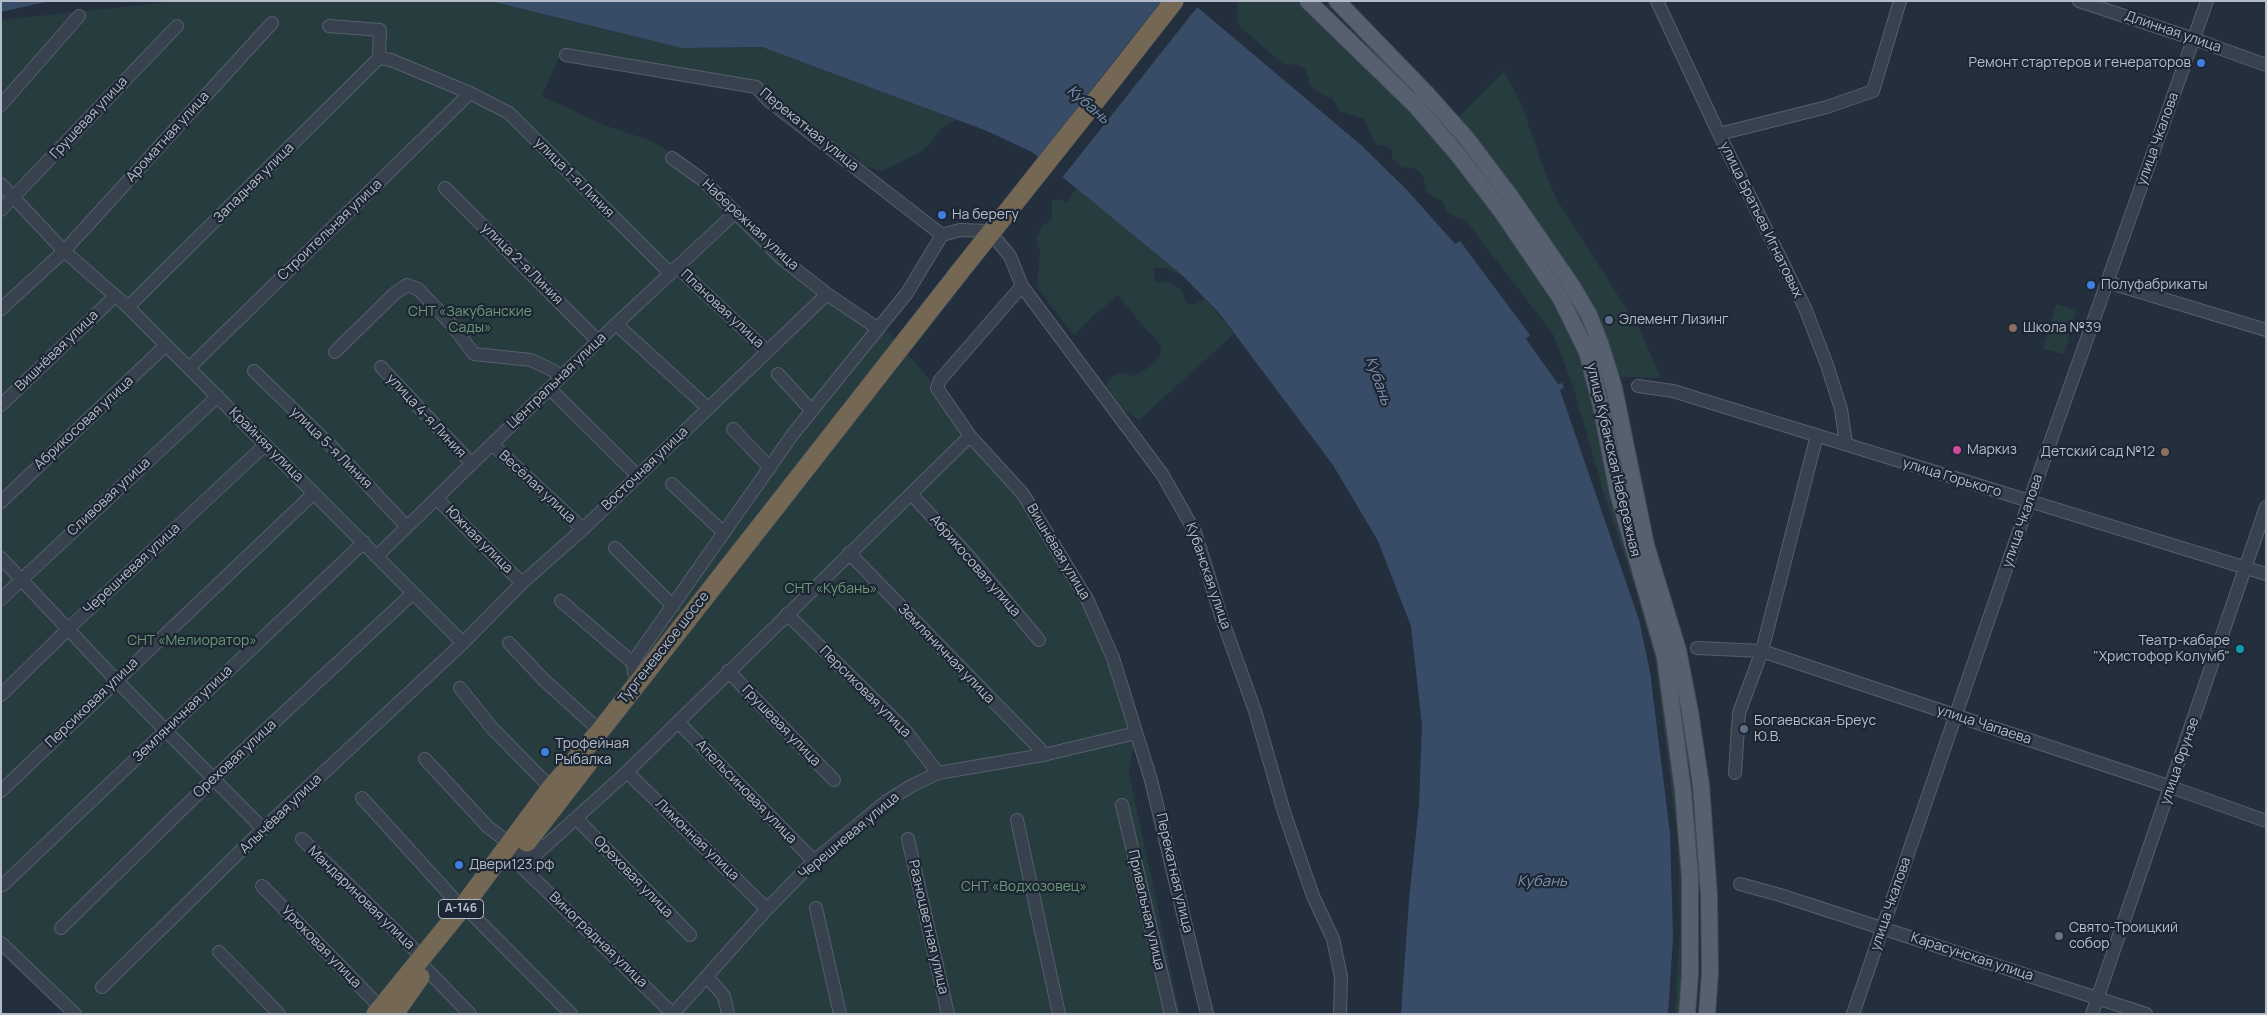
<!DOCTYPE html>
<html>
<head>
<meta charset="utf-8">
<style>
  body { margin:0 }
  #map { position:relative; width:2267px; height:1015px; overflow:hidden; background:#242f3e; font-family:Manrope,sans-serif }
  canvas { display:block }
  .frame { position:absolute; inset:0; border:2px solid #b4bcc9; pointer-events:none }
</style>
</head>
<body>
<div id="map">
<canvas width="2267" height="1015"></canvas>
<div class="frame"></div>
</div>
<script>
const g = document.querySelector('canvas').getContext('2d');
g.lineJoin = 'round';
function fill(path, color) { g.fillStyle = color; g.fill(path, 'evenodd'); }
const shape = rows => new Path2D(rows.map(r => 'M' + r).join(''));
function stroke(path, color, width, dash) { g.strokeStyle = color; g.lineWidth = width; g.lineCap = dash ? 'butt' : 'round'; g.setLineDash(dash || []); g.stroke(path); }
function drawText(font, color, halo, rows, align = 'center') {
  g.font = font + ' Manrope,sans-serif'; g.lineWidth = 4.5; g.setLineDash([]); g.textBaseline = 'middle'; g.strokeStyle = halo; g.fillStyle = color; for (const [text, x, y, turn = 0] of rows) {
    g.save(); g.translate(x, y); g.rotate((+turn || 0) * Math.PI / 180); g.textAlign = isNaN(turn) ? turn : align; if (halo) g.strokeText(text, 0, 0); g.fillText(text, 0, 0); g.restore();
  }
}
fill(shape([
  [179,1,490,1,682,48,762,47,957,120,943,127,924,150,882,171,864,166,854,154,837,147,782,104,770,91,696,84,672,74,561,53,542,96,604,125,649,140,671,153,827,293,891,335,979,437,1113,645,1132,697,1136,733,1129,772,1180,1014,74,1014,1,949,1,20],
  [1238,1,1302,1,1426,126,1498,217,1574,333,1659,655,1685,876,1681,1014,1675,1014,1680,927,1678,842,1655,659,1635,588,1603,491,1572,383,1553,334,1467,222,1447,213,1442,201,1427,193,1423,176,1419,171,1411,167,1403,168,1392,158,1392,150,1384,145,1378,145,1373,139,1364,119,1340,111,1332,98,1320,94,1309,85,1309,77,1304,68,1299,65,1283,64,1240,27,1237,19],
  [1504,71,1521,103,1544,170,1557,200,1640,330,1661,378,1617,377,1597,315,1458,118],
  [1076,188,1182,275,1163,268,1153,268,1155,281,1172,283,1182,291,1186,303,1193,305,1205,299,1234,334,1139,420,1122,409,1106,386,1109,379,1120,373,1134,376,1147,369,1160,357,1161,346,1156,339,1142,325,1118,295,1093,316,1074,336,1037,287,1040,254,1037,238,1042,226,1052,219,1052,201,1060,199,1067,203],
  [2056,304,2076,310,2064,354,2043,349]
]), '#263c3f');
fill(shape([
  [1,1,50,1,1,12],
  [490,1,1190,1,1361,145,1407,190,1455,244,1460,241,1530,335,1526,339,1558,384,1562,383,1564,388,1560,390,1639,620,1650,672,1670,833,1673,938,1668,1014,1401,1014,1409,900,1419,806,1422,725,1411,626,1378,541,1333,465,1219,313,1182,275,1032,152,987,131,762,47,682,48]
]), '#394c67');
fill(shape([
  [1161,1,1194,1,1199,5,1061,179,1037,159]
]), '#242f3e');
const minor = shape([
  [1657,1,1719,134,1805,308,1827,365,1841,409,1846,444],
  [2079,1,2194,39,2266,65],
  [329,26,380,30,379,58],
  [566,55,756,87,769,101,942,235],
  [379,58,391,60,470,93,509,113,670,273],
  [1,105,79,16],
  [1719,134,1827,107,1873,91,1900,1],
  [672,158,704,181,781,258,827,294,877,328],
  [1,184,64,251,128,307,463,643],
  [445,188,598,341],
  [1,210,177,26],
  [942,235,960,230,989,231,1010,256,1022,286,1162,474,1195,532,1221,616,1255,711,1284,812,1313,896,1333,939,1341,977,1340,1014],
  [677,267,767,351],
  [2107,282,2266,330],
  [1022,286,940,380,937,388,970,436,1023,494,1088,601,1113,658,1151,780,1207,1014],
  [128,307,379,58],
  [1,309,64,251,272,23],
  [616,324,708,408],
  [335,352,394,294,407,285,418,289,452,325,474,354,531,360,554,371,560,378],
  [381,367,472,464],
  [189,368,470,93],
  [254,371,332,447,406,526],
  [778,374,812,411],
  [1638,386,1673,391,2266,574],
  [550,389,638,476],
  [1,405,114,297],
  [733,429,770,468],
  [492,444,583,529],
  [672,484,724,533],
  [911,494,967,554,1039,640],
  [436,498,522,583],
  [1,502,166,345],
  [615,548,673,606],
  [849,553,1039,748,1043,755],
  [377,556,598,341,735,213],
  [1,558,116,680,263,829],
  [1,599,218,396],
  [561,601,633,663],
  [787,614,904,729,938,773],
  [509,643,544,680,600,731],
  [1697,648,1762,651,2171,787,2266,821],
  [728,671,834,780],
  [640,677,634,673,633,663,635,659,793,434,907,293,942,235],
  [460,688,492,728,551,788],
  [1,695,69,628,265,445],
  [678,722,814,861],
  [425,759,488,827,510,844],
  [627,772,767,909],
  [1735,773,1739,713,1762,651,1817,435],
  [1,791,314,493],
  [362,798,462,908],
  [1122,805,1171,1014],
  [576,818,690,935],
  [1017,820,1059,1014],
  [302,839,421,956],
  [908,839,948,1014],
  [518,853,538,844],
  [1740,884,1780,895,2146,1014],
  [3,885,364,542],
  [262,886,381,1008],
  [816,908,840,1014],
  [471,913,571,1014],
  [61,928,213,779,413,593],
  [1,943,75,1014],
  [219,952,279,1014],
  [426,969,470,1014],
  [708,978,724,996,728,1014],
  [102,987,263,829,463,643,522,583,583,529,827,294],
  [673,1014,522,867,627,772,970,436],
  [673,1014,767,909,814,861,887,801,911,786,938,773,1043,755,1136,733],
  [1853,1014,2029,502,2207,1],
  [2092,1014,2266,507]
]);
const major = shape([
  [1308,1,1416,106,1459,156,1502,212,1561,299,1587,352,1601,406,1618,493,1665,657,1683,791,1690,877,1690,974,1687,1014],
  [1337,1,1426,93,1467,139,1513,200,1572,286,1589,315,1600,343,1614,388,1646,545,1678,650,1690,712,1701,785,1709,895,1710,973,1707,1014]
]);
const highway = shape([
  [1120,70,1174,1],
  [527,842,588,763],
  [376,1014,462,908,551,788,600,731,958,274],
  [394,1014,420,977]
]);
stroke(minor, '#565f6c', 14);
stroke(major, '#414a57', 18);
stroke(highway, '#434c59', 20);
stroke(minor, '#38414e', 12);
stroke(major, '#56606e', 16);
stroke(highway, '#746855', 19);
const highwayBridge = shape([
  [958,274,1120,70]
]);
stroke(highwayBridge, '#434c59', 20, []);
stroke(highwayBridge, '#746855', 19);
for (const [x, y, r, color] of [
  [2201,63,5,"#3f7fe0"],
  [942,215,5,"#3f7fe0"],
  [2091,285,5,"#3f7fe0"],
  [1609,320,5,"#5c6f8a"],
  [2013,328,5,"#8d6e63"],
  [1957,450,5,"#d1479c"],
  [2165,452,5,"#8d6e63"],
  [2240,649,5,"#0f9aa8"],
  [1744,729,5,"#5c6f8a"],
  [545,752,5,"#3f7fe0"],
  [459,865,5,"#3f7fe0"],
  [2059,936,5,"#6b7280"]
]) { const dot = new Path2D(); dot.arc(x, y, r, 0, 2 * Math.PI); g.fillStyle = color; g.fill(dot); stroke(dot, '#1d2633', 2); }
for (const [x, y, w] of [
  [461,909,45]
]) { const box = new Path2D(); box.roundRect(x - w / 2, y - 9.5, w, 19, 4); g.fillStyle = '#1d2633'; g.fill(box); stroke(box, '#b4bcc9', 1); }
drawText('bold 12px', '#b4bcc9', null, [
  ["А-146",461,909]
]);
drawText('14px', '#b4bcc9', '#1d2633', [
  ["Длинная улица",2173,32,19],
  ["Грушевая улица",89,118,-47],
  ["Перекатная улица",809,130,39],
  ["Ароматная улица",168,137,-48],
  ["улица Чкалова",2158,139,-70],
  ["улица 1-я Линия",574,178,45],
  ["Западная улица",254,183,-45],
  ["улица Братьев Игнатовых",1761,220,64],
  ["Набережная улица",750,225,43],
  ["Строительная улица",330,230,-44],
  ["улица 2-я Линия",522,264,45],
  ["Плановая улица",722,309,43],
  ["Вишнёвая улица",57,351,-44],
  ["Центральная улица",557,381,-44],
  ["улица 4-я Линия",426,416,47],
  ["Абрикосовая улица",84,423,-43],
  ["Крайняя улица",266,445,45],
  ["улица 5-я Линия",331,448,45],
  ["улица Кубанская Набережная",1613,460,77],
  ["Восточная улица",645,469,-44],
  ["улица Горького",1952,478,17],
  ["Весёлая улица",537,487,43],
  ["Сливовая улица",109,497,-43],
  ["улица Чкалова",2023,521,-71],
  ["Южная улица",479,540,45],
  ["Вишнёвая улица",1058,552,59],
  ["Абрикосовая улица",975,566,49],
  ["Черешневая улица",132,569,-43],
  ["Кубанская улица",1208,576,71],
  ["Тургеневское шоссе",664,648,-52],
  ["Земляничная улица",946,654,46],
  ["Персиковая улица",865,692,45],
  ["Персиковая улица",92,703,-44],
  ["Земляничная улица",183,714,-44],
  ["улица Чапаева",1984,725,18],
  ["Грушевая улица",781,726,46],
  ["Ореховая улица",235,759,-43],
  ["улица Фрунзе",2180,761,-71],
  ["Апельсиновая улица",746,792,46],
  ["Алычёвая улица",281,814,-44],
  ["Черешневая улица",849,836,-40],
  ["Лимонная улица",697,840,44],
  ["Перекатная улица",1174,873,77],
  ["Ореховая улица",633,877,46],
  ["Мандариновая улица",361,898,44],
  ["улица Чкалова",1891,904,-71],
  ["Привальная улица",1146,910,77],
  ["Разноцветная улица",928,927,77],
  ["Виноградная улица",598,940,44],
  ["Урюковая улица",321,947,46],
  ["Карасунская улица",1972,957,18]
]);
drawText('14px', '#b4bcc9', '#1d2633', [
  ["Ремонт стартеров и генераторов",2191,63,"right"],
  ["На берегу",952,215],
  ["Полуфабрикаты",2101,285],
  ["Элемент Лизинг",1619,320],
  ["Школа №39",2023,328],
  ["Маркиз",1967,450],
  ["Детский сад №12",2155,452,"right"],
  ["Театр-кабаре",2230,641,"right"],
  ["\"Христофор Колумб\"",2230,657,"right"],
  ["Богаевская-Бреус",1754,721],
  ["Ю.В.",1754,737],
  ["Трофейная",555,744],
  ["Рыбалка",555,760],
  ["Двери123.рф",469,865],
  ["Свято-Троицкий",2069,928],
  ["собор",2069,944]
], 'left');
drawText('14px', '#6b9a76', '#1d2633', [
  ["СНТ «Закубанские",470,312],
  ["Сады»",470,328],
  ["СНТ «Кубань»",831,589],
  ["СНТ «Мелиоратор»",192,641],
  ["СНТ «Водхозовец»",1024,887]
]);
drawText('italic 15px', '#7c92b1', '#1d2633', [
  ["Кубань",1088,105,41],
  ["Кубань",1378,381,71],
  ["Кубань",1542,882]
]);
</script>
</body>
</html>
